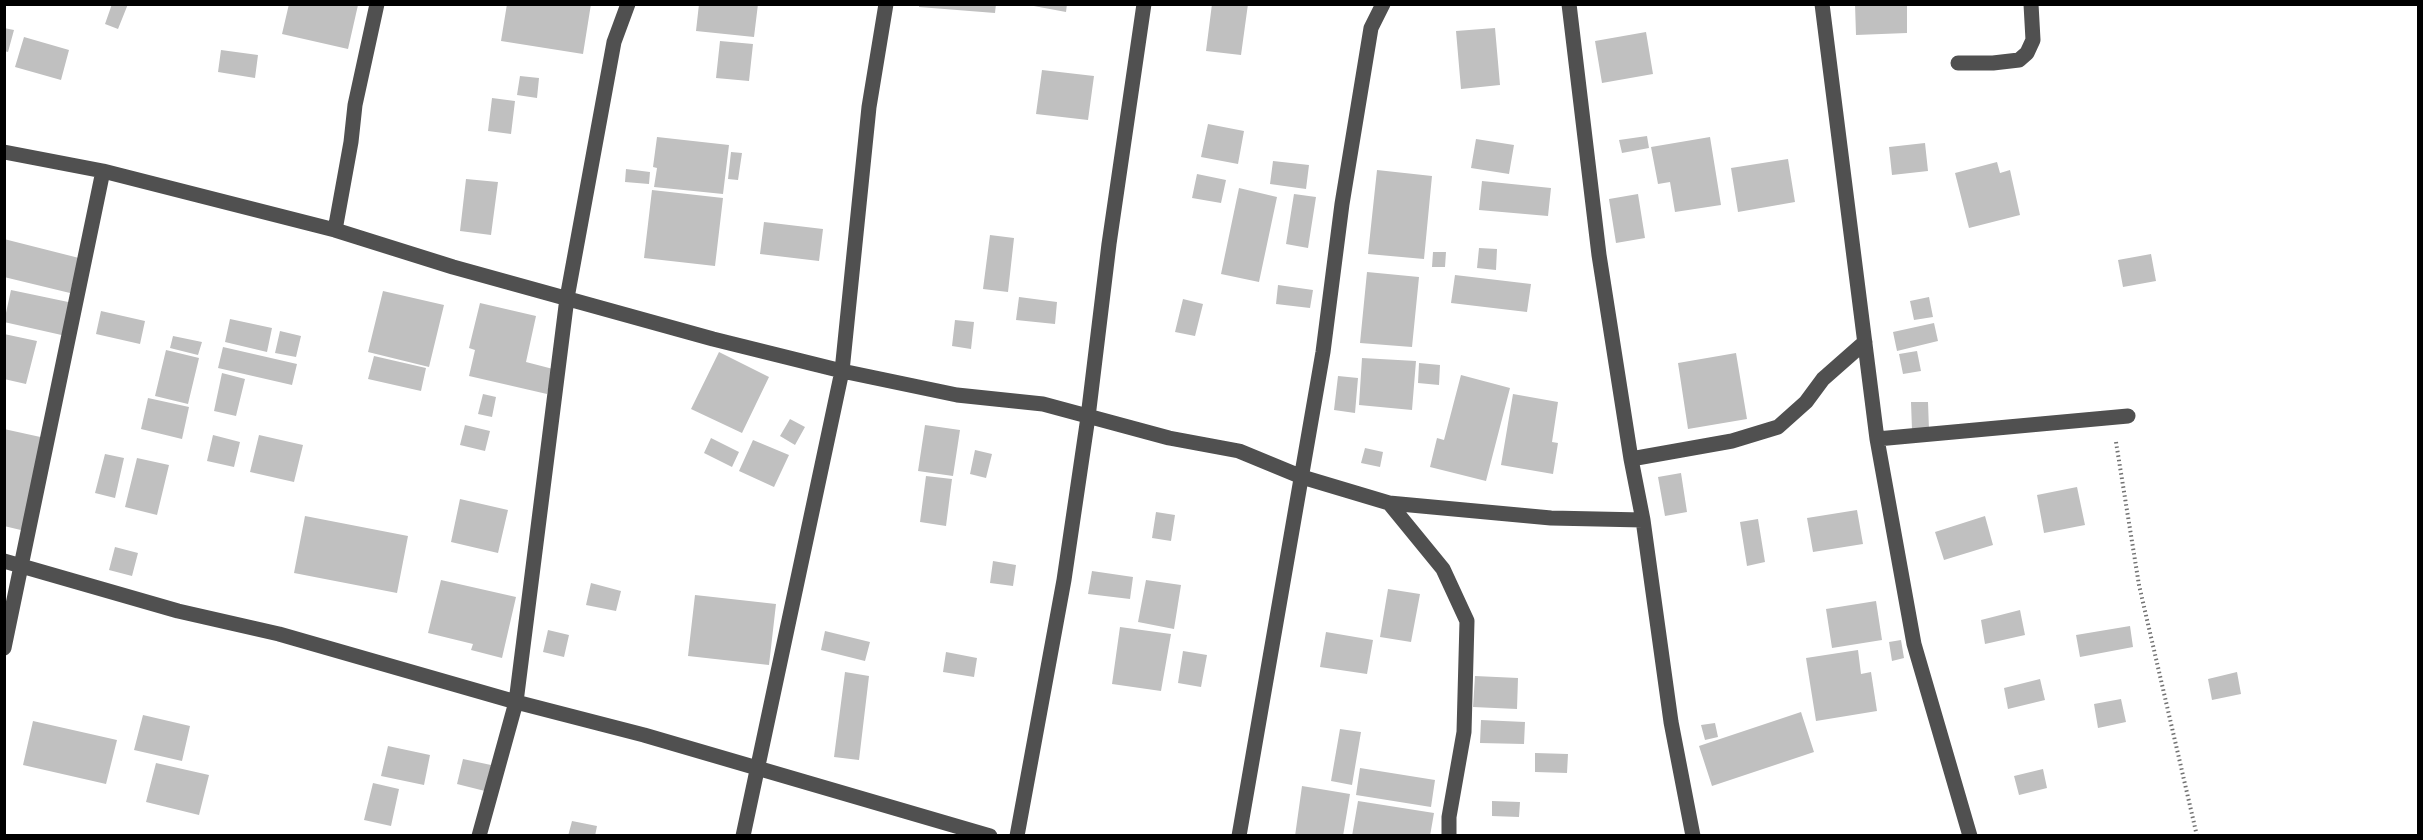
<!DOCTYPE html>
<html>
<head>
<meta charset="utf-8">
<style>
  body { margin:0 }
  #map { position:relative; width:2423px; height:840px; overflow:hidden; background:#fff; font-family:Ubuntu,sans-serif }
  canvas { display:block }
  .frame { position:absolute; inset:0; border:6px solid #000; pointer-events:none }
</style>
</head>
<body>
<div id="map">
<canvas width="2423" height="840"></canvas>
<div class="frame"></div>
</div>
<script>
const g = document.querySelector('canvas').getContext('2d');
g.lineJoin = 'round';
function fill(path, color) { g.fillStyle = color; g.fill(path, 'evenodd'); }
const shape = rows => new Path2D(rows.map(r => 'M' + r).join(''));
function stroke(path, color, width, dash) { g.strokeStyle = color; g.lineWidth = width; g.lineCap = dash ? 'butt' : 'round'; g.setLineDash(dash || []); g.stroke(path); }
fill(shape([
  [112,4,128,4,118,29,105,24],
  [289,4,358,5,348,49,282,34],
  [507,4,591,4,583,54,501,41],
  [699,4,758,4,754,37,696,31],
  [919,4,996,4,995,13,919,7],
  [1023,4,1067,4,1066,12],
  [1212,4,1248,4,1241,55,1206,51],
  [1855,4,1907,4,1907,33,1856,35],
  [4,28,14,30,8,52,4,51],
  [1495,28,1500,85,1461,89,1456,31],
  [1646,32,1653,74,1602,83,1595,41],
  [24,37,69,50,61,80,15,67],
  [720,41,753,44,749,81,716,78],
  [221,50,258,55,255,78,218,72],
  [1042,70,1094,76,1088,120,1036,114],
  [520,76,539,78,537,98,517,95],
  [492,98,515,101,511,134,488,131],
  [1208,124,1244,131,1238,164,1201,157],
  [1647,136,1649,148,1622,153,1619,140],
  [657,137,729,145,723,194,654,187,657,168,653,167],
  [1710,137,1721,205,1675,212,1670,182,1658,184,1651,147],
  [1476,139,1514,145,1509,174,1471,168],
  [1925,143,1928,171,1892,175,1889,147],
  [731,152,742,153,738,180,728,179],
  [1788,159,1795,202,1738,212,1731,168],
  [1273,161,1309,165,1306,189,1270,184],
  [1997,162,2000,173,2010,170,2020,215,1969,228,1955,173],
  [626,169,650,172,649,184,625,182],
  [1377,170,1432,176,1424,259,1368,254],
  [1197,174,1226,180,1221,203,1192,198],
  [466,179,498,182,491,235,460,231],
  [1482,181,1551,188,1548,216,1479,210],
  [1239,188,1277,197,1259,282,1221,274],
  [652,190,723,198,715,266,644,258],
  [1294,194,1316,197,1308,248,1286,244],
  [1638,194,1645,238,1616,243,1609,199],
  [764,222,823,229,819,261,760,254],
  [990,235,1014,238,1008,292,983,289],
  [4,239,79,258,70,293,4,277],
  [1479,248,1497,249,1496,270,1477,268],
  [1433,252,1446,252,1445,267,1432,267],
  [2151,254,2156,281,2123,287,2118,260],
  [1367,272,1419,277,1412,347,1360,343],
  [1455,275,1531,284,1527,312,1451,303],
  [1278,285,1313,290,1310,308,1276,304],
  [11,290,73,303,66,336,4,322],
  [383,291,444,305,429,367,368,352],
  [1019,297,1057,302,1055,324,1016,320],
  [1929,297,1933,317,1914,320,1910,301],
  [1183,299,1203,304,1195,336,1175,332],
  [480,303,536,316,526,362,553,369,547,394,469,376,475,350,469,348],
  [101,311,145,321,140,344,96,334],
  [230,319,272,328,267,352,225,342],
  [955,320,974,322,971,349,952,346],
  [1934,323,1938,341,1897,351,1893,332],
  [280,331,301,336,296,357,275,353],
  [4,334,37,341,26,384,4,379],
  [173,336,202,342,198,355,170,348],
  [223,347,297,364,292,385,218,368],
  [166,350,199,358,188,404,155,396],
  [1917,351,1921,371,1903,374,1899,354],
  [719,352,769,377,742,433,691,409],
  [1736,353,1747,419,1688,429,1678,363],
  [374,356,426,368,421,391,368,379],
  [1362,358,1416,361,1412,410,1359,405],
  [1419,363,1440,365,1439,385,1418,383],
  [222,373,245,379,236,416,214,411],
  [1461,375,1510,388,1486,481,1430,467,1437,438,1444,440],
  [1338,376,1358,378,1355,413,1334,410],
  [483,394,496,397,492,417,478,414],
  [1513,394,1558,402,1552,442,1558,443,1553,474,1501,465],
  [148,398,189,407,182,439,141,429],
  [1911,402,1928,402,1929,430,1912,430],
  [790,419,805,427,795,445,780,436],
  [465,425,490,431,485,451,460,445],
  [925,425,960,430,953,476,918,471],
  [4,429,45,438,25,531,4,526],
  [213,435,240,442,234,467,207,461],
  [259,435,303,445,294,482,250,472],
  [711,438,739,452,732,467,704,453],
  [753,440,789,455,774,487,739,471],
  [1365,448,1383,452,1380,467,1361,463],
  [975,450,992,454,986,478,970,474],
  [105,454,124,458,115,498,95,493],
  [137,458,169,465,157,515,125,507],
  [1681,473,1687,512,1665,516,1658,477],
  [926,476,952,479,946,526,920,522],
  [2077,487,2085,525,2044,533,2037,495],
  [460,499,508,510,498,553,451,542],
  [1857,510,1863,544,1813,552,1807,518],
  [1156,512,1175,515,1171,541,1152,538],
  [305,516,408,536,397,593,294,573],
  [1985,516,1993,545,1944,560,1935,532],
  [1758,519,1765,562,1747,566,1740,522],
  [115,547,138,553,132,576,109,570],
  [993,561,1016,565,1013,586,990,583],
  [1092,571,1133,577,1130,599,1088,594],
  [441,580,516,597,502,658,471,650,473,644,428,633],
  [1146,580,1181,585,1174,629,1138,622],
  [591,583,621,591,616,611,586,605],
  [1388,589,1420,594,1411,642,1380,637],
  [695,595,776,604,769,665,688,656],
  [1876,601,1882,640,1832,648,1826,609],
  [2020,610,2025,635,1985,644,1981,620],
  [2130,626,2133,647,2080,657,2076,635],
  [1120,627,1171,634,1161,691,1112,684],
  [548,630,569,635,564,657,543,652],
  [825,631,870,642,865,661,821,650],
  [1326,632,1373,640,1367,674,1320,667],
  [1901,640,1904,658,1892,661,1889,642],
  [1858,650,1861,674,1871,672,1877,711,1816,721,1806,658],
  [1183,651,1207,655,1201,687,1178,683],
  [946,652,977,658,974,677,943,672],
  [845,672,869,676,859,760,834,757],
  [2237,672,2241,694,2212,700,2208,679],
  [1475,676,1518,678,1517,709,1473,707],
  [2040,679,2045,700,2008,709,2004,688],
  [2121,699,2126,722,2098,728,2094,704],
  [1801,712,1814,752,1712,786,1699,746],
  [143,715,190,726,182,761,134,750],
  [1481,720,1525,722,1524,744,1480,743],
  [33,721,117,740,106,784,23,765],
  [1715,723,1718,737,1705,740,1701,725],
  [1340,729,1361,732,1352,785,1331,781],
  [388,746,430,755,424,785,381,776],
  [1535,753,1568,754,1567,773,1535,772],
  [463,759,491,765,485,791,457,784],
  [156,763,209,775,199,815,146,802],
  [1360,768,1435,780,1431,807,1356,795],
  [2043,769,2047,788,2019,795,2014,776],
  [373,783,399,789,391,826,364,820],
  [1302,786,1350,794,1343,836,1295,836],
  [1358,801,1434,813,1430,836,1352,836],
  [1492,801,1520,802,1519,817,1492,816],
  [572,821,597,826,595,836,568,836]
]), '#c0c0c0');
stroke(shape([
  [2116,442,2139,585,2197,836]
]), '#727272', 4, [1.5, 3]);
stroke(shape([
  [1569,4,1599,255,1631,459,1643,520,1671,722,1693,836],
  [1822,4,1877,439,1914,644,1970,836],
  [1958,63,1993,63,2019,60,2027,53,2033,40,2031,4],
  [4,152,103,171,335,230,453,267,713,339,842,371,957,395,1043,404,1169,438,1239,451,1302,477,1389,503,1551,518,1643,520],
  [335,230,351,142,355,105,377,4],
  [1877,439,2128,416],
  [1631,459,1732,441,1778,427,1806,402,1823,379,1865,342],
  [1389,503,1443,569,1467,621,1464,732,1449,817,1449,836],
  [4,561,178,611,279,634,516,702,644,735,990,836],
  [4,648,103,171],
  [479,836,516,702,567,298,614,42,628,4],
  [743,836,842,371,869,107,886,4],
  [1017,836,1064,580,1088,417,1109,244,1144,4],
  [1239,836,1323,352,1342,204,1371,28,1383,4]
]), '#505050', 15);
</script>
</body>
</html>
